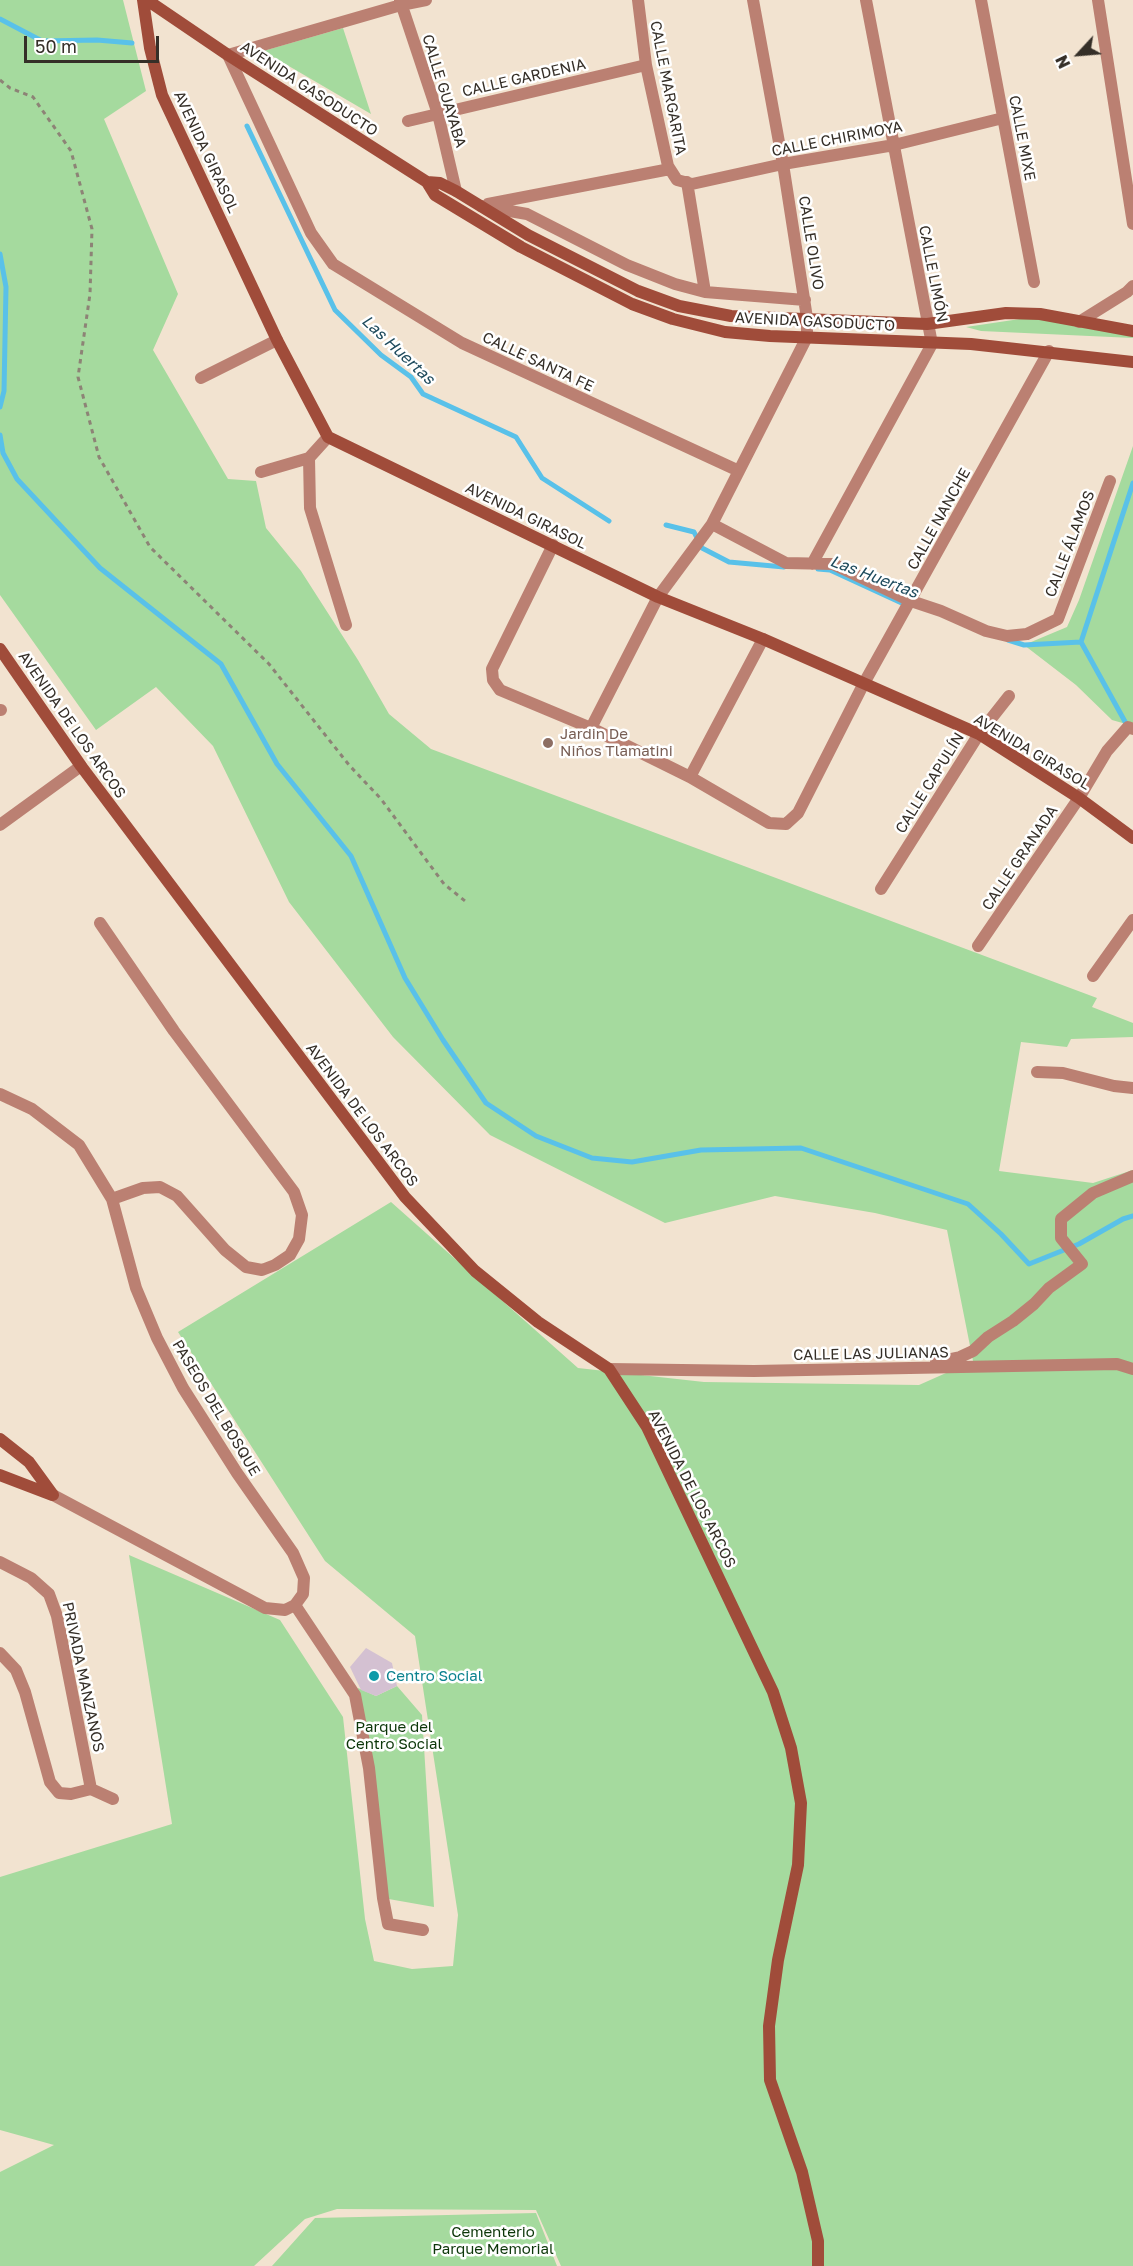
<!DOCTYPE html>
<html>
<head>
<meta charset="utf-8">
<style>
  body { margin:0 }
  #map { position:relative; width:1133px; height:2266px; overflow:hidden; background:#f2e3d0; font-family:"Golos Text",sans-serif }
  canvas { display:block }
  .north { position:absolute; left:1049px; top:24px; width:60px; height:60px; -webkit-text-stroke:4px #fff; paint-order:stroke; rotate:244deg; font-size:16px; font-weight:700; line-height:24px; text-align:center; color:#352f28 }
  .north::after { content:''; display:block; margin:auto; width:21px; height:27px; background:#352f28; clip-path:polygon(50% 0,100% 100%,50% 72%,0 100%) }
  .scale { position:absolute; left:24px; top:36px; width:135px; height:27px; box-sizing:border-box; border:3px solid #352f28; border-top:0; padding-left:8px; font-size:18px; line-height:21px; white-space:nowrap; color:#352f28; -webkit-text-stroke:4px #fff; paint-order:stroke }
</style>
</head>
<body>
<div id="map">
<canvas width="1133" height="2266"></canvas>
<div class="north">N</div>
<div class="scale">50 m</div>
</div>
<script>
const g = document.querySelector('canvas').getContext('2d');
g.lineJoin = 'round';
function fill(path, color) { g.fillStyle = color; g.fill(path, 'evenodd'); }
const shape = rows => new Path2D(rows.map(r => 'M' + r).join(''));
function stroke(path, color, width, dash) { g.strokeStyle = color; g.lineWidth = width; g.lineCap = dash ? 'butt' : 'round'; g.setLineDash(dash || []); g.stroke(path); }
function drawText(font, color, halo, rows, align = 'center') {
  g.font = font + ' "Golos Text",sans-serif'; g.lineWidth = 5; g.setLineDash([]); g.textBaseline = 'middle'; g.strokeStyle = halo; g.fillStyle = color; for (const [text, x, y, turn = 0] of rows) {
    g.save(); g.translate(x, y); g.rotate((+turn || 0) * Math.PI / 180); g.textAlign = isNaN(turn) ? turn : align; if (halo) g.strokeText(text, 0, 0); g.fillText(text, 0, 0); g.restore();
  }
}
fill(shape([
  [0,0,123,0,146,91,104,119,178,294,153,350,228,479,256,481,266,528,301,571,358,660,389,714,431,749,1097,998,1092,1007,1133,1023,1133,1037,1071,1039,1067,1047,1021,1042,999,1171,1093,1183,1133,1170,1133,2266,561,2266,536,2210,337,2209,305,2219,254,2266,0,2266,0,2172,54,2145,0,2130,0,1877,172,1824,129,1555,280,1620,343,1717,365,1919,374,1961,412,1969,453,1966,458,1915,415,1636,325,1561,178,1332,391,1202,578,1368,704,1382,919,1385,973,1361,947,1230,875,1213,775,1196,665,1223,490,1135,393,1037,289,902,213,746,156,687,96,730,0,595],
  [343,28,371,114,263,51],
  [1040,316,1133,331,1133,338,981,331,966,327],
  [1133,446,1133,726,1112,720,1076,685,1024,645,1067,627,1079,600],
  [397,1686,422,1715,434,1907,383,1898,358,1688,376,1696],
  [536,2213,557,2266,272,2266,315,2218]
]), '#a5da9e');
stroke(shape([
  [0,19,42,41,97,40,132,43],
  [247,126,335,310,381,355,411,377,423,394,516,437,542,478,609,521],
  [0,254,6,287,4,391,0,407],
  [0,435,3,453,17,479,100,568,221,664,277,764,351,856,405,978,443,1040,486,1103,536,1136,592,1158,632,1162,701,1150,801,1148,968,1204,1001,1234,1029,1264,1079,1244,1123,1219,1133,1216],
  [666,525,694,532,702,548,729,562,784,567],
  [818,569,830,570,906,605],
  [1008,640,1024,645,1081,642],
  [1128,727,1081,642,1133,483]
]), '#59c1e9', 5);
fill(shape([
  [366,1648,392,1663,397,1686,376,1696,361,1690,350,1667]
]), '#d4c1d2');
stroke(shape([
  [0,80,10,88,33,97,71,151,92,229,90,294,78,377,99,457,150,547,269,664,349,765,381,799,444,884,465,901]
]), '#8d8376', 3, [4.5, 4.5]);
stroke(shape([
  [400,0,438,114,456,191],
  [426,0,401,5,228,55,311,233,333,264,462,343,739,471],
  [638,0,646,65,668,166,677,180,692,184,783,164,894,145,1003,118],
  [981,0,1034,282],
  [1098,0,1133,224],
  [408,121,646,65],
  [687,182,705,292],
  [488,204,670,169],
  [481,206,527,214,627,265,675,284,705,292,805,300],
  [1079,322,1127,292,1133,286],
  [201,378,277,340],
  [328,437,309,458,310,508,346,625],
  [261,472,309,458],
  [712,524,786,563,833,564,911,601,941,611,986,631,1007,636,1027,634,1058,619,1110,481],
  [553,545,492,669,493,680,500,690,591,728,690,777,769,823,786,824,798,813,863,685,1049,351],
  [812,564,932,344,866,0],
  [0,710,1,710],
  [591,728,658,597,712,524,807,337,807,318,783,164,753,0],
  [690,777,763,639],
  [0,825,81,766],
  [881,889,979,734,1009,696],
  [100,923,174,1031,294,1192,302,1215,299,1239,290,1255,275,1265,262,1270,246,1267,225,1250,177,1196,160,1187,143,1188,112,1199],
  [978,946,1079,798,1107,751,1128,727,1133,729],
  [1093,976,1133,920],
  [1037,1072,1063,1073,1114,1086,1133,1088],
  [0,1094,32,1109,79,1145,112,1199,136,1288,157,1338,183,1388,237,1473,293,1553,304,1578,303,1594,295,1605,285,1610,265,1608,53,1495],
  [936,1362,960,1357,973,1351,988,1337,1013,1321,1034,1304,1049,1288,1082,1264,1061,1238,1061,1219,1093,1193,1133,1176],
  [609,1369,754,1371,1117,1364,1133,1369],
  [0,1562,31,1578,49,1594,57,1616,91,1789,113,1799],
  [295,1605,355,1695,369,1768,383,1898,388,1924,423,1930],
  [0,1653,16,1670,25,1692,50,1782,59,1793,71,1794,91,1789]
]), '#bb8072', 12);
stroke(shape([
  [143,0,150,48,162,95,277,340,328,437,658,597,763,639,979,734,1079,798,1133,838],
  [147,0,228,55,427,182,440,183,456,191,528,235,638,291,679,306,731,316,927,324,1006,313,1040,314,1133,331],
  [427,182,435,195,521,247,632,304,673,319,725,332,770,336,971,344,1133,362],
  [0,649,81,766,405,1197,475,1271,538,1322,609,1369,647,1427,773,1692,791,1748,801,1803,798,1865,778,1960,769,2026,770,2080,802,2172,818,2241,818,2266],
  [0,1439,29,1462,53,1495],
  [0,1475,52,1495]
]), '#a04c3a', 12);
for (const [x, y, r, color] of [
  [548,743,6,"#8d6e63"],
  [374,1676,6,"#0f9aa8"]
]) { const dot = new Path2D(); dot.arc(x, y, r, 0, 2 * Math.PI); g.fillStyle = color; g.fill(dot); stroke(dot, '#fff', 2); }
drawText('15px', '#352f28', '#fff', [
  ["CALLE GARDENIA",524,78,-13],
  ["CALLE MARGARITA",668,88,79],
  ["AVENIDA GASODUCTO",309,89,33],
  ["CALLE GUAYABA",444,91,73],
  ["CALLE MIXE",1022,138,79],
  ["CALLE CHIRIMOYA",837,139,-11],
  ["AVENIDA GIRASOL",206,152,65],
  ["CALLE OLIVO",811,243,81],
  ["CALLE LIMÓN",933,274,79],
  ["AVENIDA GASODUCTO",815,322,3],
  ["CALLE SANTA FE",538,362,25],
  ["AVENIDA GIRASOL",526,516,26],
  ["CALLE NANCHE",939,519,-61],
  ["CALLE ÁLAMOS",1070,544,-69],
  ["AVENIDA DE LOS ARCOS",72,725,55],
  ["AVENIDA GIRASOL",1032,752,31],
  ["CALLE CAPULÍN",930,783,-58],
  ["CALLE GRANADA",1020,858,-56],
  ["AVENIDA DE LOS ARCOS",362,1115,53],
  ["CALLE LAS JULIANAS",871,1354,-1],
  ["PASEOS DEL BOSQUE",216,1408,59],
  ["AVENIDA DE LOS ARCOS",692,1489,63],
  ["PRIVADA MANZANOS",83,1677,78]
]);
drawText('15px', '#785e54', '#fff', [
  ["Jardin De",560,734],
  ["Niños Tlamatini",560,751]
], 'left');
drawText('15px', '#0d838f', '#fff', [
  ["Centro Social",386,1676]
], 'left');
drawText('15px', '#0c3609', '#fff', [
  ["Parque del",394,1727],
  ["Centro Social",394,1744],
  ["Cementerio",493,2232],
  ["Parque Memorial",493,2249]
]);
drawText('italic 16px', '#1f4b5d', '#fff', [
  ["Las Huertas",398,350,43],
  ["Las Huertas",874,577,21]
]);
</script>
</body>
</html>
